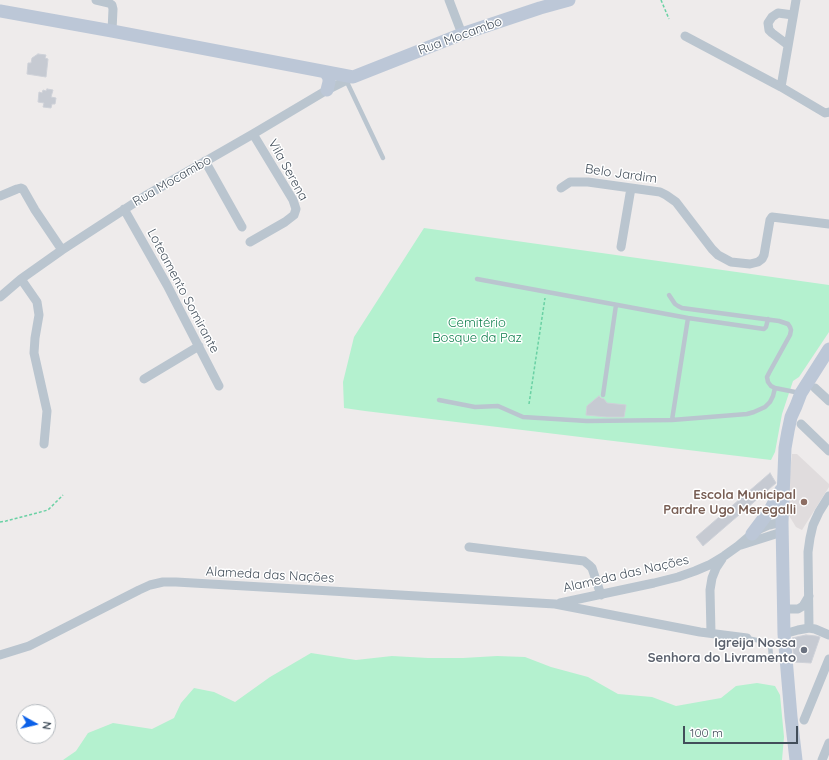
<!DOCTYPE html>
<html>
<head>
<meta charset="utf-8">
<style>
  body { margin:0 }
  #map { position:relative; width:829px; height:760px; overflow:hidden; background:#eeebeb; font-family:Quicksand,sans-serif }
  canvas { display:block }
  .north { position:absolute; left:16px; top:704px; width:40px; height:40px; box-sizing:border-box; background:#fff; border:1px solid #b3b8bd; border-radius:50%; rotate:98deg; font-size:11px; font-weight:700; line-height:16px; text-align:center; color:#424e5a }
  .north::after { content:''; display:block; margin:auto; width:14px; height:18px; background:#0b60e8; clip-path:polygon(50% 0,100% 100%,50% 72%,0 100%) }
  .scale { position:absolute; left:683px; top:726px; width:115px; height:18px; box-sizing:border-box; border:2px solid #424e5a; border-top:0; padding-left:5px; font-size:12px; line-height:14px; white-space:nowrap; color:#424e5a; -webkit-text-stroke:3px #fff; paint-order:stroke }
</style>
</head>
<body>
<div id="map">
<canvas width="829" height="760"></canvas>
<div class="north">N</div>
<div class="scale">100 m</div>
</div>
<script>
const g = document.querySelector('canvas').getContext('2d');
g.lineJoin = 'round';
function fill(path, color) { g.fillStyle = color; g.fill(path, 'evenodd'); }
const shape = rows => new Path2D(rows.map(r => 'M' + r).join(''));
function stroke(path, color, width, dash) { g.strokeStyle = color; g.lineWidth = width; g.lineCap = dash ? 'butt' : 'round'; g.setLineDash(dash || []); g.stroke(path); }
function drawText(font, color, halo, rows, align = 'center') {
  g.font = font + ' Quicksand,sans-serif'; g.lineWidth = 3; g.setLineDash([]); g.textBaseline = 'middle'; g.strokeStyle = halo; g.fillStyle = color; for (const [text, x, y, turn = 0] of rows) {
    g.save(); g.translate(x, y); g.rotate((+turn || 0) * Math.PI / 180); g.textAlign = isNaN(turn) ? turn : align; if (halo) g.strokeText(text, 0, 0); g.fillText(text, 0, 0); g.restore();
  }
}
fill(shape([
  [792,454,797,454,829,484,829,487,802,530,796,527,788,514,788,489]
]), '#e0dcdd');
fill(shape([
  [424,228,829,285,829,332,799,377,793,381,782,414,775,452,771,460,365,411,344,408,343,382,354,337],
  [311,653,356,660,392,656,428,658,463,658,497,656,525,657,551,667,588,677,618,694,652,697,676,706,721,698,736,686,757,683,775,686,780,695,784,737,782,760,63,760,76,751,88,733,113,723,152,729,174,718,181,703,194,688,214,692,235,702,270,677]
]), '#b4f1cf');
const building = shape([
  [38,54,46,55,45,58,48,59,46,77,27,74,28,63,31,63,32,58,38,54],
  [47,89,53,90,51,97,56,98,55,104,52,104,51,108,43,107,44,103,38,102,39,92,42,93,43,90,46,91,47,89],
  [599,396,601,398,604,399,607,403,626,405,624,417,607,417,586,415,587,406,599,396],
  [770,473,776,483,703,546,696,537,770,473],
  [806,635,816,636,820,637,811,663,794,662,792,638,806,635]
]);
fill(building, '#c6cad2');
stroke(building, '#ced1d8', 1);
stroke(shape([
  [661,0,669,19],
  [529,404,545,298],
  [0,522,6,521,48,510,63,495]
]), '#6ad1a4', 1.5, [3, 2]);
stroke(shape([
  [346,80,383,158],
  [477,279,688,318,764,329,766,327,768,319],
  [669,295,675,304,678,306,682,308,779,321,788,324,790,327,791,330,790,335,769,373,767,377,768,382,771,386,775,388,800,393],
  [603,395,616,305],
  [439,400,475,407,498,406,523,417,587,421,672,420,747,414,754,412,765,407,770,402,773,396,775,388],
  [672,420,688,318],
  [747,638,770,643,771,659]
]), '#bac5cf', 4.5);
stroke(shape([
  [96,0,109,3,112,5,113,9,112,31],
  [449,0,462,34],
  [685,36,781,87,825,113,829,112],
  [788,45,772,33,769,30,768,23,772,17,778,13,793,15],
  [781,87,796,0],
  [205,161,242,227],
  [561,188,570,182,588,182,660,192,666,195,676,202,712,249,718,255,731,262,750,264,758,262,762,259,764,255,770,220,772,217,829,224],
  [0,196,17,189,21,188,23,189,35,210,62,250],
  [124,209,167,285,219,386],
  [250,242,285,222,294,215,296,209,293,200,253,134],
  [621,247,631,188],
  [21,279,37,302,39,315,35,338,34,353,47,411,44,444],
  [0,297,21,279,62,250,145,196,253,134,327,90,353,77],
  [144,379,199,346],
  [815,388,829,401],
  [801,424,829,451],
  [741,545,782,532],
  [469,547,584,561,589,565,592,568,601,595],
  [560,603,654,583,678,577,695,571,709,565,724,556,738,546,752,534,760,529,769,525,782,522],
  [783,609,798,609,803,606,809,596],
  [809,628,808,552,810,538,813,525,819,512,829,496],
  [711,633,710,590,712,578,716,568,722,559],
  [784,634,798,630,809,628,815,629,829,635],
  [0,655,29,646,139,590,150,585,163,582,176,582,555,604,700,632,747,638],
  [804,720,829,659],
  [822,760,829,743]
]), '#bac5cf', 9);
stroke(shape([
  [0,11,112,31,353,77,462,34,540,8,569,0],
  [322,71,326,73,329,78,329,82,327,90],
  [752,534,770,510,781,490],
  [796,760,791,717,784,634,782,522,785,448,788,431,791,417,796,406,801,393,829,349]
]), '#bcc7d7', 13);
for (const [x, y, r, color] of [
  [804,502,4,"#8d6e63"],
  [804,650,4,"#6b7280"]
]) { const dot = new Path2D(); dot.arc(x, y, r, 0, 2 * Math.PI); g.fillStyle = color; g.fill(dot); stroke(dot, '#fff', 1.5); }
drawText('13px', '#424e5a', '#fff', [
  ["Rua Mocambo",460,36,-20],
  ["Vila Serena",288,170,61],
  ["Belo Jardim",621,174,8],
  ["Rua Mocambo",172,181,-30],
  ["Loteamento Somirante",183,291,62],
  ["Alameda das Nações",626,574,-13],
  ["Alameda das Nações",270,575,3]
]);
drawText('13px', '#0f7f4d', '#fff', [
  ["Cemitério",477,323],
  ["Bosque da Paz",477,338]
]);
drawText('bold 13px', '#785e54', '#fff', [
  ["Escola Municipal",796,495],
  ["Pardre Ugo Meregalli",796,510]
], 'right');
drawText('bold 13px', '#5b616d', '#fff', [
  ["Igreija Nossa",796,643],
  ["Senhora do Livramento",796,658]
], 'right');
</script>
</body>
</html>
